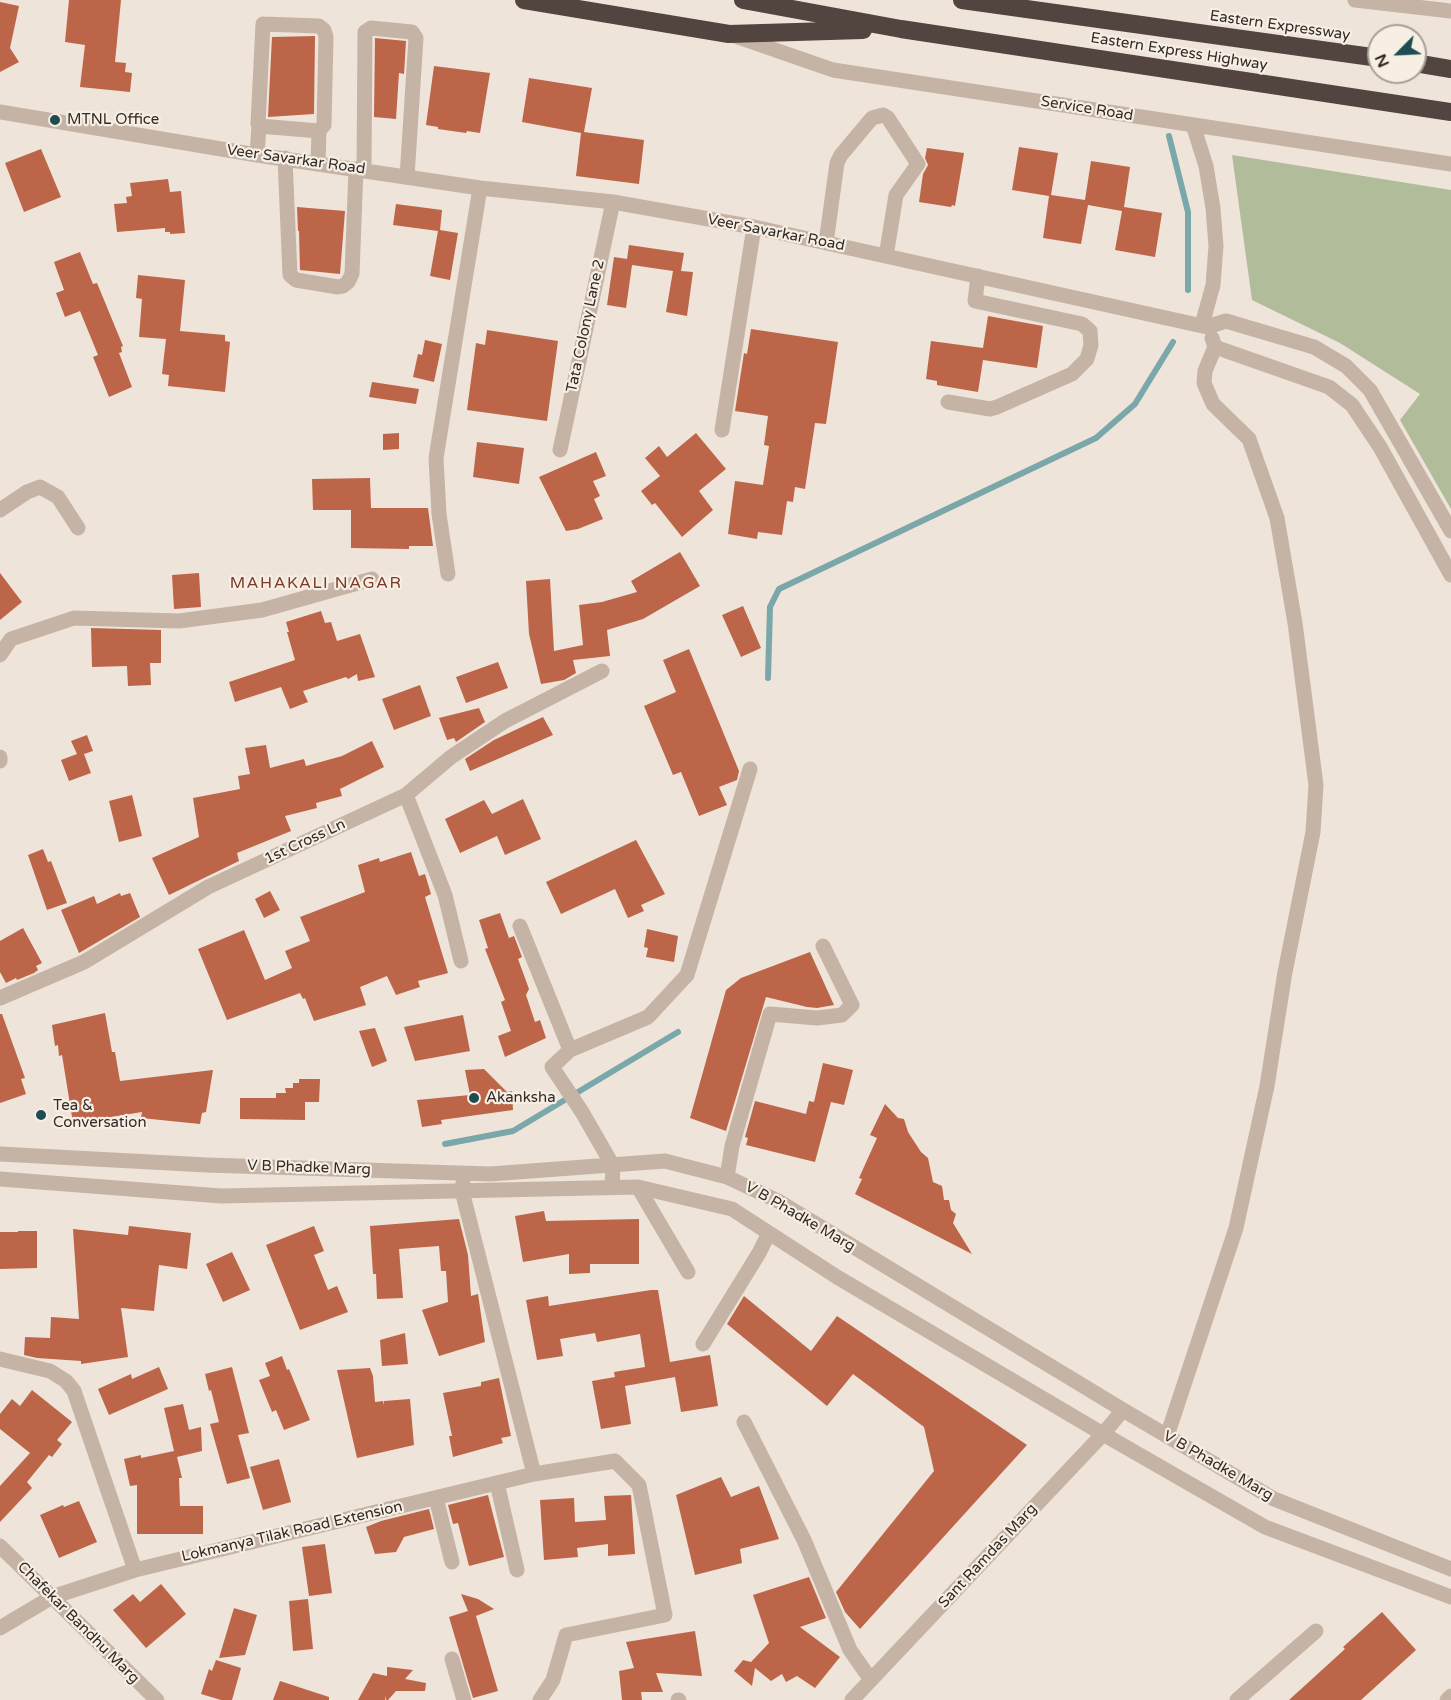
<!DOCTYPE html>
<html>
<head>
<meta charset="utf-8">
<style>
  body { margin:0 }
  #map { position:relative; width:1451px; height:1700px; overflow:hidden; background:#efe4d9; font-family:"Varela Round",sans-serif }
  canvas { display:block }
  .north { position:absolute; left:1367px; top:24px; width:60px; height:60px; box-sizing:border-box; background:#f7eee4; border:2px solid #a8a098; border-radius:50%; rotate:246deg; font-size:16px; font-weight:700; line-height:24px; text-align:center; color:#322a26 }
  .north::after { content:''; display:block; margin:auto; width:21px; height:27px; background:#1f4c50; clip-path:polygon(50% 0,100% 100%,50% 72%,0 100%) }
</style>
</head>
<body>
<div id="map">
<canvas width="1451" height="1700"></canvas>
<div class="north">N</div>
</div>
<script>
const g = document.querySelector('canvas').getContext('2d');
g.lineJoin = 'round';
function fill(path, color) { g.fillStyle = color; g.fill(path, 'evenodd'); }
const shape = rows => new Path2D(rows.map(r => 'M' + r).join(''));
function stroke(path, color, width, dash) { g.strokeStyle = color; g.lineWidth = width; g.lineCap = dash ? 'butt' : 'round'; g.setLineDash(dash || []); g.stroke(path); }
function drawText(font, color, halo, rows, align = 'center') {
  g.font = font + ' "Varela Round",sans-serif'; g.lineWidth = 4.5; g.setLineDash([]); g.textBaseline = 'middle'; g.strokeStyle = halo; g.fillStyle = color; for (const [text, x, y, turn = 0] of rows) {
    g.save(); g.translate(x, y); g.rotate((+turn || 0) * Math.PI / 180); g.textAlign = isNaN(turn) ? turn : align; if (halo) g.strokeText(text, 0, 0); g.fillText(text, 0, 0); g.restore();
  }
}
fill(shape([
  [1232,155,1451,190,1451,509,1400,420,1420,394,1340,343,1252,300]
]), '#b1bc9a');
stroke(shape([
  [1169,136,1188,212,1188,290],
  [768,678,770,607,779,589,1096,438,1135,404,1173,342],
  [445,1144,513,1131,678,1032]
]), '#7aa7a9', 6);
fill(shape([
  [69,0,121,0,115,62,126,63,125,72,132,73,130,92,80,87,85,45,65,42],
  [0,2,19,6,10,48,19,62,0,72],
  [315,36,314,114,268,117,272,37],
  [375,38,406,41,404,74,399,73,396,119,374,117],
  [434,66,490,73,480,133,467,131,466,133,438,129,438,127,426,125],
  [529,78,592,88,584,132,644,140,639,184,576,176,581,133,522,122],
  [1019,147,1058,153,1051,195,1085,200,1091,161,1130,167,1124,207,1162,213,1155,257,1115,250,1122,211,1088,205,1081,244,1043,238,1049,196,1012,190],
  [927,148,964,153,955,206,952,205,951,207,919,202,923,174,928,165,925,158],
  [41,149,61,197,24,212,5,163],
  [168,179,170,192,181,191,185,233,170,234,170,232,165,232,165,228,117,232,114,204,127,203,126,197,132,196,130,183],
  [396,204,442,210,440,230,458,233,450,280,430,276,438,231,393,225],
  [297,207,345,211,340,274,300,270,299,231,298,231],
  [629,245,684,253,681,271,693,272,687,316,666,312,673,271,632,265,626,308,607,305,614,257,627,259],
  [80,252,93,284,97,283,123,346,121,347,122,352,119,353,132,387,109,397,93,357,98,355,80,311,65,317,56,293,64,290,54,262],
  [138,275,185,280,180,331,225,335,225,341,230,342,225,392,168,386,169,375,162,374,166,339,139,337,142,299,136,298],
  [988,316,1043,326,1037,368,983,360,978,392,937,385,937,381,926,379,931,341,983,348],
  [751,329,838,342,826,424,815,423,805,489,795,487,793,502,787,501,782,535,758,532,757,539,728,534,735,481,763,485,769,446,764,445,768,416,735,411,744,353,747,354],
  [487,330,558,341,547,421,467,410,476,343,485,345],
  [425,340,442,344,434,382,413,377,418,354,422,355],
  [372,382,419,389,416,404,369,397],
  [399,433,399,449,383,450,383,434],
  [696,433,726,469,699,491,713,510,682,537,655,503,652,505,641,491,660,476,645,458,659,446,667,457],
  [477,442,524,448,519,484,473,477],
  [596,452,606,476,593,481,600,496,594,499,603,519,578,529,566,531,539,477],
  [370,478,371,508,428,508,433,546,409,546,409,549,351,548,351,510,313,510,312,479],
  [680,552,700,586,643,619,607,630,610,656,573,660,576,673,564,680,541,684,529,634,526,581,550,579,554,651,583,645,579,605,602,602,637,592,631,581],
  [0,573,22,602,0,620],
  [199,573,201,607,174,609,172,575],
  [743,606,761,648,741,657,722,615],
  [321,611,325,623,331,622,337,641,360,634,375,677,358,681,357,674,348,679,346,677,303,691,308,702,290,709,281,687,235,702,229,682,295,660,287,632,289,632,286,622],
  [91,628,161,630,161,663,150,663,151,685,128,686,127,666,92,667],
  [689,649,739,771,737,780,719,787,727,805,699,816,681,772,673,775,644,706,676,692,663,660],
  [498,662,508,688,466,703,456,677],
  [420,685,431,716,394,730,382,699],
  [479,708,485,722,456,742,454,738,447,740,439,718],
  [543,717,553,735,470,771,465,759,494,740],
  [87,735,93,751,84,754,91,773,69,781,61,760,77,754,71,741],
  [372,741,384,767,340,789,342,796,316,803,317,808,285,816,291,831,237,853,239,861,169,895,152,858,199,837,193,798,240,789,238,776,250,774,245,748,266,745,270,768,304,759,306,766,342,756],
  [132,795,142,836,119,842,109,801],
  [523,799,541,839,505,855,497,836,460,853,445,819,484,800,492,814],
  [636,840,665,894,641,905,644,911,628,918,615,889,561,914,546,882],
  [43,849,48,862,51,861,67,903,47,910,28,855],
  [411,852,419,876,425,874,431,894,425,897,448,973,418,981,420,987,396,995,387,976,360,987,366,1005,314,1021,305,998,303,999,300,993,227,1020,198,949,244,930,265,980,292,968,285,951,310,941,300,917,365,892,358,865,379,858,380,862],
  [270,891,280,910,264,918,255,899],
  [120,893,121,896,130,893,140,917,79,953,61,910,94,896,97,904],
  [500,913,509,938,514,936,522,957,518,959,529,989,526,995,535,1022,540,1020,546,1038,505,1057,498,1036,511,1031,501,1002,505,1000,485,949,488,948,479,920],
  [23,928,42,963,36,966,38,970,34,973,17,980,16,978,6,983,0,972,0,941],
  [647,929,678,936,674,962,646,957,648,948,644,947],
  [810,952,834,1005,817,1008,807,1007,766,997,726,1131,690,1118,726,990,741,978],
  [105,1013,112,1052,115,1052,120,1081,213,1070,206,1112,202,1113,200,1124,141,1118,142,1112,73,1123,62,1055,59,1056,58,1045,55,1046,52,1025],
  [0,1014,2,1014,25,1078,21,1079,26,1094,0,1103],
  [463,1015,470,1051,415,1061,404,1027],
  [375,1028,387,1061,372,1067,359,1031],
  [823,1063,853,1070,844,1105,831,1102,815,1162,746,1145,748,1138,745,1137,755,1101,806,1114,809,1101,814,1102],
  [484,1069,507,1092,512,1091,513,1110,441,1120,442,1124,422,1127,417,1100,470,1095,465,1070],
  [299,1079,320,1079,319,1102,305,1102,305,1120,240,1119,240,1098,276,1098,276,1093,286,1093,285,1088,293,1088,293,1083,299,1083],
  [885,1104,898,1118,904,1119,908,1132,921,1152,928,1158,933,1182,942,1186,944,1200,949,1200,951,1210,956,1214,953,1223,972,1254,855,1194,862,1179,859,1178,877,1138,870,1135],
  [544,1211,546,1221,639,1219,639,1264,590,1264,590,1273,569,1274,569,1254,523,1262,515,1216],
  [459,1219,468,1255,471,1296,478,1294,485,1342,439,1356,422,1310,448,1302,446,1271,441,1271,439,1246,399,1249,403,1298,377,1299,376,1274,373,1274,370,1226],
  [129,1226,191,1233,187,1269,159,1265,154,1311,121,1308,128,1357,81,1364,81,1361,37,1358,24,1355,25,1337,50,1338,51,1317,79,1319,73,1229,128,1235],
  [314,1226,324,1251,314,1255,328,1290,337,1286,348,1312,300,1330,266,1245],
  [18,1231,37,1231,37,1268,0,1269,0,1232,18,1232],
  [232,1252,250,1290,223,1302,206,1264],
  [651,1290,658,1290,670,1362,710,1355,718,1406,681,1412,675,1377,625,1386,631,1424,601,1429,592,1381,615,1377,614,1372,645,1367,640,1334,597,1342,595,1333,560,1339,563,1356,537,1360,526,1300,548,1296,549,1306],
  [744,1296,811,1351,837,1316,1027,1445,860,1629,845,1612,836,1592,934,1471,924,1427,853,1374,827,1406,727,1324],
  [405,1333,408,1364,382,1366,380,1340],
  [282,1356,287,1370,289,1369,310,1420,284,1430,276,1410,272,1412,259,1380,270,1376,265,1363],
  [159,1367,168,1389,109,1415,98,1389,131,1374,132,1379],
  [232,1367,249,1433,238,1435,250,1478,227,1484,210,1424,219,1422,211,1390,209,1391,205,1374],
  [370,1368,373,1376,375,1402,383,1401,384,1405,384,1401,410,1399,414,1445,357,1458,337,1370],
  [499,1378,511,1436,501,1438,503,1443,453,1457,449,1436,452,1436,443,1393,481,1386,481,1382],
  [32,1390,72,1422,57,1440,62,1444,52,1457,49,1455,27,1482,32,1488,0,1522,0,1486,30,1453,0,1429,0,1414,12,1399,20,1406],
  [183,1404,189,1430,201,1427,202,1451,177,1457,182,1478,179,1478,180,1506,203,1506,203,1534,137,1534,137,1485,130,1486,124,1459,141,1455,141,1458,174,1451,164,1408],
  [279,1459,291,1502,263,1510,250,1467],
  [721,1477,731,1497,759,1486,779,1539,740,1549,742,1563,695,1575,676,1495],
  [488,1495,504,1557,469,1566,458,1523,453,1524,448,1505],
  [631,1495,635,1554,608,1556,608,1544,577,1548,578,1557,544,1560,540,1500,574,1498,575,1522,606,1520,604,1496],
  [79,1501,97,1542,59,1558,40,1515,63,1505,64,1507],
  [429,1509,434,1529,404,1537,396,1552,375,1554,366,1527,381,1521],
  [325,1544,332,1593,309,1596,302,1547],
  [809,1577,826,1618,800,1627,840,1657,815,1688,797,1676,786,1682,782,1674,771,1681,755,1668,752,1686,734,1671,743,1660,751,1662,769,1643,753,1595],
  [161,1584,186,1614,146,1648,113,1610,133,1594,140,1602],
  [461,1594,478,1599,494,1609,476,1616,498,1691,473,1698,449,1617,468,1611],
  [308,1599,313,1649,293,1651,289,1601],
  [234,1608,257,1615,245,1655,219,1658],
  [1382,1612,1416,1650,1361,1700,1289,1700,1345,1649,1343,1647],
  [695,1631,702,1676,656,1673,663,1692,641,1692,642,1700,622,1700,619,1671,634,1668,626,1642],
  [216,1660,241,1668,232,1700,221,1700,201,1694,209,1669,212,1671],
  [387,1667,413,1670,405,1679,426,1683,425,1691,396,1691,388,1700,386,1700,386,1696,385,1700,358,1700,373,1673,387,1676],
  [280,1681,329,1697,329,1700,273,1700]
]), '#bc6549');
stroke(shape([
  [1355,0,1451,11],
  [263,24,319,26,324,30,326,37,324,125,319,131,259,126,258,124,263,24],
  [735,36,833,70,1451,164],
  [0,112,257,155,480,188,613,202,754,227,1207,327,1226,321,1314,347,1346,366,1370,390,1451,531],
  [1193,125,1206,166,1213,208,1216,246,1213,285,1202,325],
  [257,155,259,126],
  [285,158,290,275,296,280,338,287,343,286,348,282,352,274,356,169],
  [318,163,319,131],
  [364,170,365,32,371,28,412,32,416,38,407,177],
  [826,243,837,163,841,155,872,118,883,115,888,118,918,164,896,195,886,256],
  [1212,338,1215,347,1329,387,1352,405,1380,447,1451,575],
  [948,402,990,409,997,407,1072,374,1087,359,1091,345,1090,331,1082,324,975,301,978,276],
  [722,430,754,227],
  [560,450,613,202],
  [0,510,27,492,40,487,58,497,78,528],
  [448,574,439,514,436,458,480,188],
  [0,655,11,639,74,618,179,621,262,610,372,579],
  [0,757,0,761],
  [406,795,445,895,461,961],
  [520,926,570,1050],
  [0,998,84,962,208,887,406,795,451,757,505,721,602,671],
  [0,1154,207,1165,490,1174,665,1161,727,1177,778,1201,1123,1410,1274,1499,1451,1569],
  [727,1177,732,1146,770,1014,817,1018,842,1015,852,1005,823,946],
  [0,1179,221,1196,638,1187,732,1209,837,1277,1103,1434,1265,1527,1451,1597],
  [463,1183,462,1191,534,1474],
  [638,1187,688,1272],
  [612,1188,613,1166,582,1112,552,1067,570,1050,648,1017,687,975,750,769],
  [703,1344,759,1253,769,1233],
  [0,1359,50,1371,66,1381,74,1391,135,1570],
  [744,1422,804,1540,850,1650,871,1680],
  [1167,1436,1236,1228,1267,1086,1285,972,1313,832,1316,785,1295,623,1277,518,1249,439,1213,404,1204,383,1205,371,1215,347],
  [497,1483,517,1570],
  [436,1498,452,1562],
  [0,1546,157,1700],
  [0,1628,52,1597,135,1570,534,1474,615,1461,639,1485,665,1615,566,1635,553,1680,540,1700],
  [452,1659,464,1700],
  [678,1700,679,1700],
  [852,1700,1103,1434,1123,1410],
  [1237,1700,1316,1631],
  [1447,1700,1451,1696]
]), '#c5b4a6', 15);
stroke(shape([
  [524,0,729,34,863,30],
  [743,0,901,29,1451,112],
  [962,0,1379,58],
  [1415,63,1451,69]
]), '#52443e', 18);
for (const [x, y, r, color] of [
  [55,120,6,"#1f4c50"],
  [474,1098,6,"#1f4c50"],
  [41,1115,6,"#1f4c50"]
]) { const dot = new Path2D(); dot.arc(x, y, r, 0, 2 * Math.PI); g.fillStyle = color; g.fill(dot); stroke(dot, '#f7eee4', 2); }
drawText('15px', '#322a26', '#f7eee4', [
  ["Eastern Expressway",1280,26,8],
  ["Eastern Express Highway",1179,52,9],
  ["Service Road",1087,109,9],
  ["Veer Savarkar Road",296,160,8],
  ["Veer Savarkar Road",776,233,11],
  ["Tata Colony Lane 2",586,326,-78],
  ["1st Cross Ln",305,842,-25],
  ["V B Phadke Marg",309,1168,2],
  ["V B Phadke Marg",800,1217,30],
  ["V B Phadke Marg",1218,1466,30],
  ["Lokmanya Tilak Road Extension",292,1532,-13],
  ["Sant Ramdas Marg",988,1556,-47],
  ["Chafekar Bandhu Marg",78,1623,45]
]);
drawText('15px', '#322a26', '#f7eee4', [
  ["MTNL Office",67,120],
  ["Akanksha",486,1098],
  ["Tea &",53,1106],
  ["Conversation",53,1123]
], 'left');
g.letterSpacing = '1.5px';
drawText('16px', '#7a3a26', '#f7eee4', [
  ["MAHAKALI NAGAR",316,584]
]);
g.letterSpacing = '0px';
</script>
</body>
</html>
